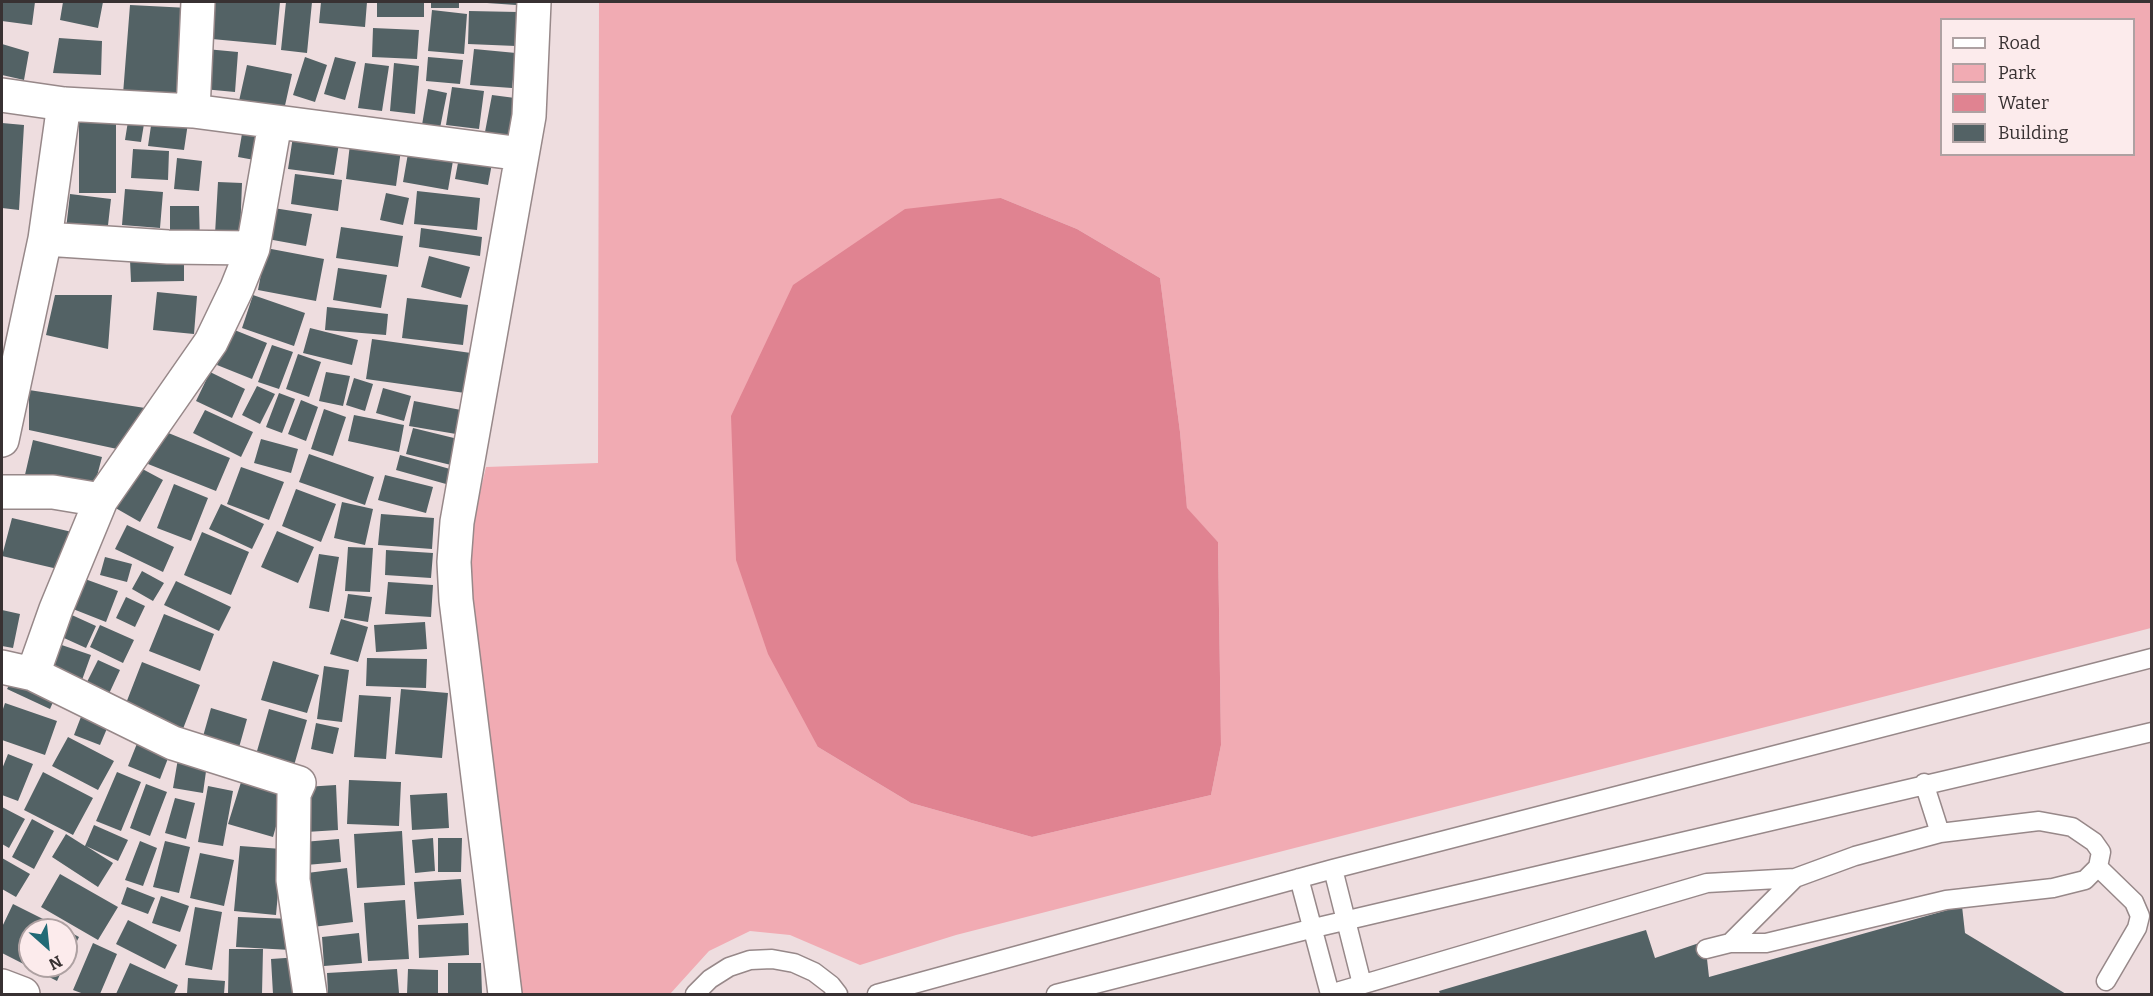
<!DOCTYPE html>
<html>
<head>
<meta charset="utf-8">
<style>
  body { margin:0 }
  #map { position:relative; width:2153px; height:996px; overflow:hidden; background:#eedddf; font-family:Bitter,serif }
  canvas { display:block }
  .frame { position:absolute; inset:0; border:3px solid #383132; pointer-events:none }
  .legend { position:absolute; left:1940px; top:18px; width:195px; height:138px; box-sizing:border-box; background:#fcebec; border:2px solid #aea1a2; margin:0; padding:8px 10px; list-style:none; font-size:18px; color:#383132 }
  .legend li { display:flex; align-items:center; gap:12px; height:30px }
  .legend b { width:30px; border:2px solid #aea1a2 }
  .north { position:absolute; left:18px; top:918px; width:60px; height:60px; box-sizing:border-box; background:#fcebec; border:2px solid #aea1a2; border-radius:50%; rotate:153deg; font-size:16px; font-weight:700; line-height:24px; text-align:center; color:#383132 }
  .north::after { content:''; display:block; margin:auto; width:21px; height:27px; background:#226a76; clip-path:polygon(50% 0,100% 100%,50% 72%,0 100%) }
</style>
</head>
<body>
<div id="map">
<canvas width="2153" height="996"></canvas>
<div class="frame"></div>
<ul class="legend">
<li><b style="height:8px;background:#fff"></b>Road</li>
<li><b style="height:16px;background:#f1abb3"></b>Park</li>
<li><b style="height:16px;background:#e08391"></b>Water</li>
<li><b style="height:16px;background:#536265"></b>Building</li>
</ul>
<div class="north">N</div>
</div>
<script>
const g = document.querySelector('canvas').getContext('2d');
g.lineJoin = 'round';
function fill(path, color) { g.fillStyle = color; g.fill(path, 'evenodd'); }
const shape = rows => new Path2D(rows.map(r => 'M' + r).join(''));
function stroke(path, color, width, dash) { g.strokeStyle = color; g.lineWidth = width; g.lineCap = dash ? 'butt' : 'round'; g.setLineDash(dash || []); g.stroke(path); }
fill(shape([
  [599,2,2151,2,2151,628,956,935,860,965,790,935,750,931,709,951,670,994,509,994,468,543,486,467,598,463],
  [1942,20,2134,20,2134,154,1942,154],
  [1001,198,1077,229,1160,278,1180,432,1187,509,1218,542,1221,745,1211,795,1032,837,911,803,818,747]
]), '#f1abb3');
fill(shape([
  [1001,198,1077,229,1160,278,1180,432,1187,508,1218,542,1221,745,1211,795,1032,837,911,803,818,747,768,654,736,560,731,416,793,285,905,209]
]), '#e08391');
fill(shape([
  [2,2,35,2,32,25,2,21],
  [63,2,103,2,98,28,60,20],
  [215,2,280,2,276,45,212,39],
  [286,2,312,2,307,53,281,50],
  [321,2,367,2,365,27,319,23],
  [377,2,424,2,424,17,377,17],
  [431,2,459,2,459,8,431,8],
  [487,2,516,2,516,5,487,3],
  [130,5,189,8,182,98,123,94],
  [432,10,467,14,464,54,428,51],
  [469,11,518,12,516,46,468,44],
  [373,28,419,30,417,59,372,57],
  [59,38,102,41,101,75,53,73],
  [2,44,29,52,24,80,2,75],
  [206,49,238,52,235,92,203,89],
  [474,49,516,53,512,88,470,85],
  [305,57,327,65,315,102,293,95],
  [335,57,356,62,345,100,324,94],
  [428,57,463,60,460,84,426,81],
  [365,63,389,66,382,111,358,108],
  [394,63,419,66,415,114,390,111],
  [247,65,292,74,284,110,239,101],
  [452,87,484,91,479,129,446,125],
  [428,89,447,93,440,128,422,125],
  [492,95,515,98,508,136,485,132],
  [129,115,145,118,141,142,125,140],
  [152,119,188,123,184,150,148,146],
  [2,123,24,125,19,210,2,208],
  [79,123,116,123,116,193,79,193],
  [243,128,265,132,260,161,238,157],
  [294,130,340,137,334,175,288,169],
  [410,142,455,149,448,190,403,182],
  [350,144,401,150,396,186,346,179],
  [133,149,169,151,168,180,131,178],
  [460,152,493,158,488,185,455,179],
  [177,158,202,161,199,191,174,189],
  [295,174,342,180,338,211,291,204],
  [218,182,242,183,240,235,215,234],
  [125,189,163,192,160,228,122,225],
  [417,191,480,198,477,230,414,224],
  [386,193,409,198,403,225,380,220],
  [70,194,111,199,107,234,66,229],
  [170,206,199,206,200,244,170,245],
  [267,207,312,214,306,246,262,238],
  [341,227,403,236,398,267,336,258],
  [421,228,482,237,480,256,419,247],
  [266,248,324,259,316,301,258,290],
  [429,256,470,267,461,298,421,287],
  [184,258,184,281,131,282,130,260],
  [338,268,387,275,381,308,333,300],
  [157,292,197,296,194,334,153,330],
  [55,295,112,295,108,349,46,335],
  [253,295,305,313,294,346,242,328],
  [407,298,468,305,463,345,402,338],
  [327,307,388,314,386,335,325,330],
  [310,328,358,340,352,365,303,353],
  [232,329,267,343,252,379,217,365],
  [372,339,471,353,465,393,366,379],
  [272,345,293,352,279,389,258,382],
  [298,354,321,362,309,397,286,389],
  [210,372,245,389,232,418,196,401],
  [326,372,350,376,343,406,319,401],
  [354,378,373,384,365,411,346,405],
  [257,386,275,394,260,424,242,415],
  [383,388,411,396,404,421,376,413],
  [29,390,158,410,131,452,29,430],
  [279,393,295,399,282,433,266,427],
  [301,400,318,407,306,441,288,434],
  [414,401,461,410,456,434,409,426],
  [324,409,346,417,333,456,311,449],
  [205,410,253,432,241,457,193,433],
  [354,415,404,425,399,452,348,441],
  [413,428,458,439,451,465,406,454],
  [161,430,230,458,216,491,148,464],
  [261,439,298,449,291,473,254,463],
  [33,440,102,457,92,495,24,479],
  [309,454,374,477,365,505,299,482],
  [400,455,450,469,446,484,396,470],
  [135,465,163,480,140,522,112,506],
  [241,467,284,482,269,520,227,504],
  [385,475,433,487,426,513,378,500],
  [174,484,208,498,191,541,157,528],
  [296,489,336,504,321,542,282,526],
  [342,502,373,509,365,545,334,538],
  [221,504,264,524,252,549,209,529],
  [381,514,434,518,432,549,378,545],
  [12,518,72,532,62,570,2,556],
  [127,525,174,547,163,572,115,549],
  [277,531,314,547,298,583,261,567],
  [202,532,249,552,231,595,184,575],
  [348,547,373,548,370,592,345,591],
  [386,550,433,553,431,578,385,575],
  [319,554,339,557,329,612,309,608],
  [105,557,132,564,127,582,100,575],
  [142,571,164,583,153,601,132,589],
  [85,579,118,591,106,622,73,609],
  [176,581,231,607,219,631,164,605],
  [388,582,433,585,431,617,385,614],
  [348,594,372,597,368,622,344,618],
  [126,597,145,606,135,627,116,618],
  [2,610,20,614,13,648,2,646],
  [63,611,96,626,86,648,53,633],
  [164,614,214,634,200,671,149,651],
  [341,619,368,627,358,662,330,654],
  [425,622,427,649,376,652,374,625],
  [100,625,134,640,123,663,90,647],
  [47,640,91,655,82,680,38,665],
  [367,658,427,659,426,688,366,686],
  [98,660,120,670,107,698,84,688],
  [273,661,319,675,307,713,261,700],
  [142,662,200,685,181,734,123,711],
  [324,666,349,670,342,722,317,719],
  [15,674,57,693,50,709,7,689],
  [401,689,448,693,442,758,395,754],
  [359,695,391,697,386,759,354,757],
  [5,703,57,721,45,755,2,740,2,712],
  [211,708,247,719,238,751,202,740],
  [84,709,111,719,100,745,74,735],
  [269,709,307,720,291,776,253,765],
  [316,723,339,728,333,754,311,749],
  [140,736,172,748,160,779,128,766],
  [68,737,114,761,98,790,52,766],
  [179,753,208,757,203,793,173,788],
  [8,754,33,764,18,801,2,795,2,769],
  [43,772,93,798,73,835,24,810],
  [117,772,141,782,121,831,96,821],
  [242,779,286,791,273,837,228,824],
  [349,780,401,782,399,826,347,824],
  [146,784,167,792,150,836,130,828],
  [336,785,338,830,306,832,305,787],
  [208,786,233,791,223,846,198,842],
  [447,793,449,828,412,830,410,795],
  [175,798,195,803,186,839,165,833],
  [2,807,25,819,9,848,2,844],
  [32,819,54,831,34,869,12,857],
  [94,825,128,840,118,861,86,846,113,863,98,887,52,857,66,834,85,846],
  [402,831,405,885,357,888,354,834],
  [433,838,435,871,415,873,412,840],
  [438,838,462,838,461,872,438,872],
  [339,839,341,862,306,865,303,842],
  [140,841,157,848,143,886,125,880],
  [165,841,190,847,179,893,153,887],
  [240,846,282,849,276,915,234,911],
  [200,853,234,860,224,906,190,898],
  [2,858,30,874,16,897,2,889],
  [347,868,353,922,313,927,307,873],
  [60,874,118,907,98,940,41,907],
  [461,879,464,915,417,919,414,882],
  [127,887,155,898,148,914,121,904],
  [161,896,189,906,180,932,152,923],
  [405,900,409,959,368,961,364,903],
  [13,904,65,930,30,930,30,966,64,966,57,981,2,953,2,927],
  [1962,906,1965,933,2066,994,1440,994,1439,991,1646,930,1655,958,1705,941,1709,977],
  [195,907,222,912,212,970,185,965],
  [238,917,293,919,291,950,236,947],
  [128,920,177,945,165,969,116,944],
  [468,923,469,955,419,958,418,925],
  [66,930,79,937,66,963],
  [359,933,362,963,324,966,322,937],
  [93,943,117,954,100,994,84,994,73,990],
  [229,949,263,949,262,994,228,994],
  [300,957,302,994,273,994,271,959],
  [130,963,178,985,174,994,116,994],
  [448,963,481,963,482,994,448,994],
  [397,969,399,993,328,994,327,973],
  [408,969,438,970,438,994,407,994],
  [188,978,225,981,224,994,187,994]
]), '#536265');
const lane = shape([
  [1924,783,1940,833],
  [2098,867,2134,902,2140,916,2137,928,2106,981],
  [1333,869,1362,984],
  [1299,878,1330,994],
  [1730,943,1795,878],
  [695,994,710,979,729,967,750,960,772,959,794,963,814,972,831,985,838,994],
  [877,994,1333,869,2152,658],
  [1056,994,1314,928,2152,732],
  [1330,994,1707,883,1795,878,1855,856,1940,833,2039,821,2072,827,2094,842,2101,852,2098,867,2085,880,2053,888,1946,900,1766,943,1730,943,1706,949]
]);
const street = shape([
  [2,95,64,104,193,111,522,154],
  [193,111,198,2],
  [45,239,168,247,253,248],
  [2,440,45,239,64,104],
  [2,492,53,492,101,500],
  [2,667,33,674,173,743,299,783,294,794,293,880,310,994],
  [33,674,56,609,101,500,211,342,237,288,253,248,275,123],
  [2,986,23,994],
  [505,994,456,600,454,562,457,522,529,116,534,2]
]);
stroke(lane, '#978889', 21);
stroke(street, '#978889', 36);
stroke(lane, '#fff', 18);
stroke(street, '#fff', 33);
</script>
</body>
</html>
